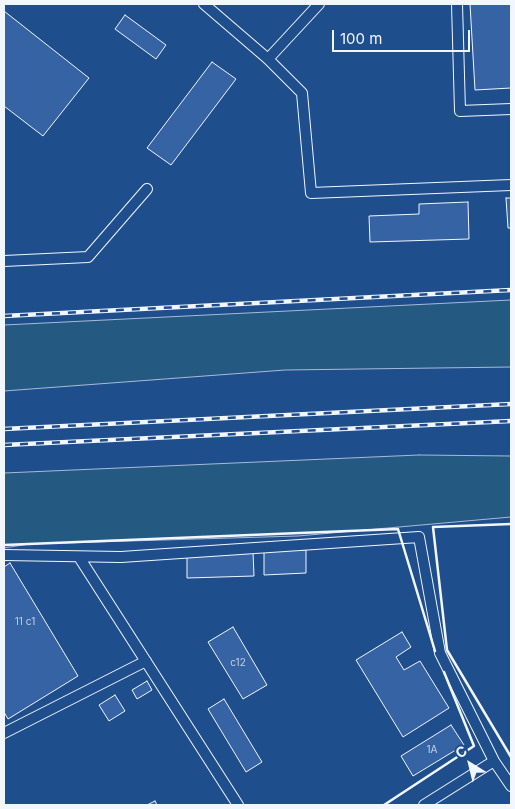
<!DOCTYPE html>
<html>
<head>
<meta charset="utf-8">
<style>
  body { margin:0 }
  #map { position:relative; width:515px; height:809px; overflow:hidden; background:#1f4e8c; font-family:Inter,sans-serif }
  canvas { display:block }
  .frame { position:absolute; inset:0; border:5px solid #f2f6ff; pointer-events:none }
  .north { position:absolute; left:445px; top:739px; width:50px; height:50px; -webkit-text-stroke:4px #1f4e8c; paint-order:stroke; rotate:324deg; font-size:14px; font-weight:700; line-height:20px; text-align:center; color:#f2f6ff }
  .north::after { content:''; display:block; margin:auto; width:18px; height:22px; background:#f2f6ff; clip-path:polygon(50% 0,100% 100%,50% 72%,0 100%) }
  .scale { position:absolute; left:332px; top:30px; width:138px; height:22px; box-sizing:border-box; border:2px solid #f2f6ff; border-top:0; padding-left:6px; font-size:15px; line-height:18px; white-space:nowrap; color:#f2f6ff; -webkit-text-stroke:4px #1f4e8c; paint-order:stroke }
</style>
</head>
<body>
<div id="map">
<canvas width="515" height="809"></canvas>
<div class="frame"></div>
<div class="north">С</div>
<div class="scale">100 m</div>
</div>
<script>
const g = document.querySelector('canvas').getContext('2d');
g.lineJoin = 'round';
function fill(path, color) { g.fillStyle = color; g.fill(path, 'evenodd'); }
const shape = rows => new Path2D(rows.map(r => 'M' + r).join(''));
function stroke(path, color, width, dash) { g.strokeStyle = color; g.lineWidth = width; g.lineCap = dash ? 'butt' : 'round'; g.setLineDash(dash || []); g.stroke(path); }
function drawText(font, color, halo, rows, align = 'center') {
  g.font = font + ' Inter,sans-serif'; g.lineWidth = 4; g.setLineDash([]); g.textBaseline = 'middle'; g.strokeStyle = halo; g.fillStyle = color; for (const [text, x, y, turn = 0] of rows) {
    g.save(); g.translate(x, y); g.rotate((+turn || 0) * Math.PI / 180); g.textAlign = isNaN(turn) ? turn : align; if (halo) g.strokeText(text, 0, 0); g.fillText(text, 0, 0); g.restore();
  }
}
const green = shape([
  [511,300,511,367,285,370,4,391,4,325,511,300],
  [419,455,511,456,511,517,298,536,29,544,4,548,4,473,419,455]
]);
fill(green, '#245a82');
stroke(green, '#a8bbd7', 1);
const building = shape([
  [470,4,511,4,511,88,475,90,470,4],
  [4,11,89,78,43,136,4,106,4,11],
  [125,15,166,45,156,59,115,29,125,15],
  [212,62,236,79,171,165,147,148,212,62],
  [506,198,511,198,511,228,508,228,506,198],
  [468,202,469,239,370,242,369,216,419,214,419,204,468,202],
  [306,550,306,573,264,575,264,551,306,550],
  [253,551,254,576,187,578,187,553,253,551],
  [10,563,78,676,8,719,4,712,4,567,10,563],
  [233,627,267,685,243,699,208,642,233,627],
  [402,632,411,647,396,657,404,670,420,661,449,708,403,737,356,660,402,632],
  [147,681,152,690,137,699,132,690,147,681],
  [115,695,125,711,109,721,99,705,115,695],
  [224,699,262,762,246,772,208,709,224,699],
  [451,725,464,745,413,776,401,756,451,725],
  [155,801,157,805,147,805,155,801]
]);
fill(building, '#3563a3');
stroke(building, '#f2f6ff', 1);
const minor = shape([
  [204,4,268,59,302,93,311,193,511,185],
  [457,4,460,111,511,109],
  [268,59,319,4],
  [4,261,88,257,147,189],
  [4,555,121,557,419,537,440,653,494,761,424,805],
  [79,557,238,805],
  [4,733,146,661],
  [494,761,511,786]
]);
stroke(minor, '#f2f6ff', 12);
stroke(minor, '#1f4e8c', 10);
const rail = shape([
  [4,316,511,290],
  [4,429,511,404],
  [4,445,511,421]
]);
stroke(rail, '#f2f6ff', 4.5);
stroke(rail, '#1f4e8c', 2.5, [8]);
stroke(shape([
  [511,524,433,527,447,650,511,757],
  [4,545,398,529,435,651],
  [384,805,474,746,444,672]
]), '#f2f6ff', 2.5);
drawText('10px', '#c3d1e8', null, [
  ["11 с1",25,622],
  ["с12",238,663],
  ["1А",432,750]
]);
</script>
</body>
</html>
